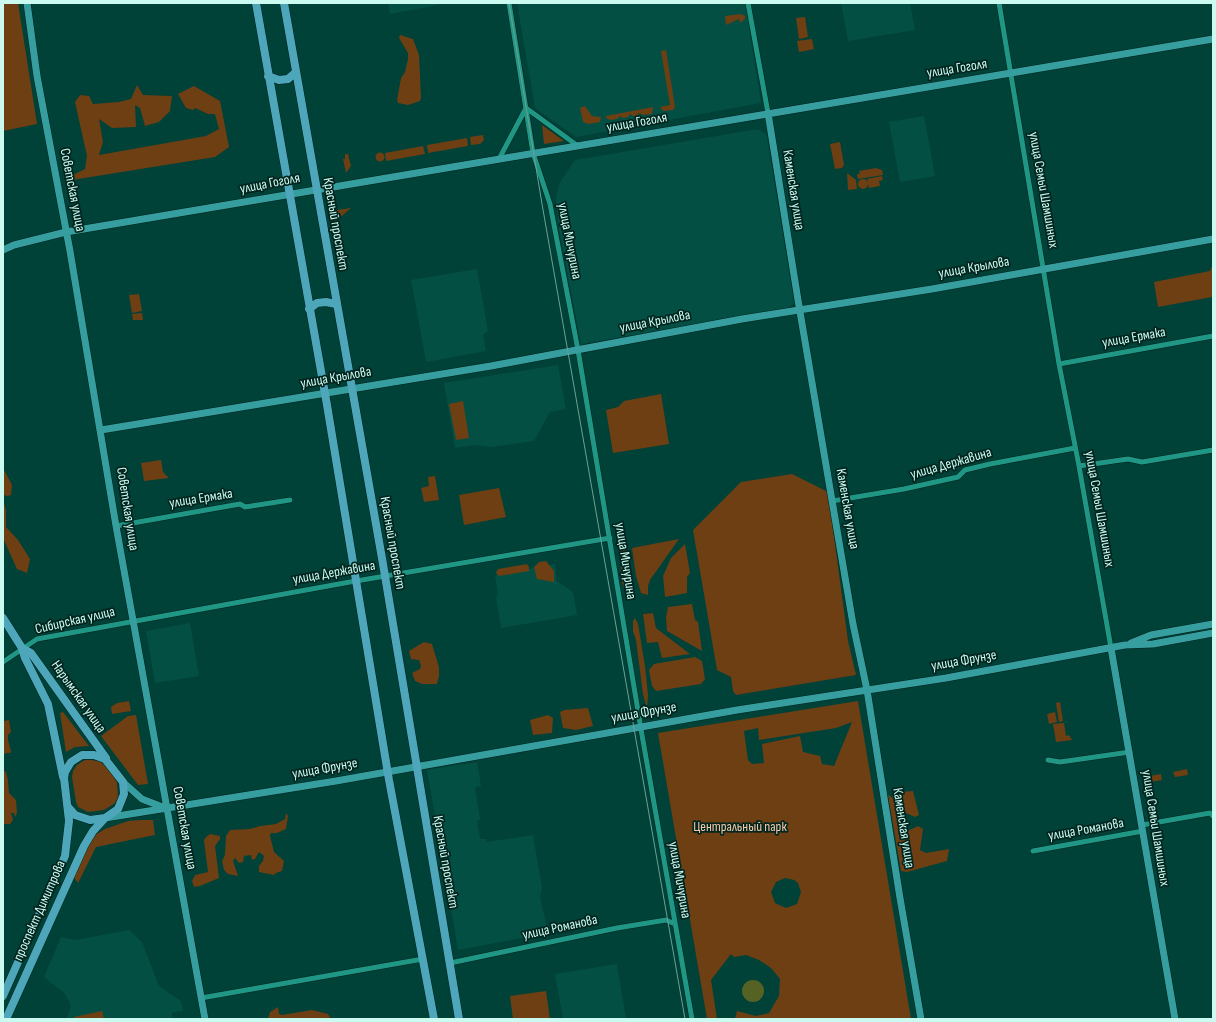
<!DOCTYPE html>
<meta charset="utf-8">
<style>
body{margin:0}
#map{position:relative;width:1216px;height:1022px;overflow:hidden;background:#004138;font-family:"Sofia Sans Condensed",sans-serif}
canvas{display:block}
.frame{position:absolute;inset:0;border:4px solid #cbfbf0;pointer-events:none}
</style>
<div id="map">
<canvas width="1216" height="1022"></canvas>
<div class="frame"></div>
</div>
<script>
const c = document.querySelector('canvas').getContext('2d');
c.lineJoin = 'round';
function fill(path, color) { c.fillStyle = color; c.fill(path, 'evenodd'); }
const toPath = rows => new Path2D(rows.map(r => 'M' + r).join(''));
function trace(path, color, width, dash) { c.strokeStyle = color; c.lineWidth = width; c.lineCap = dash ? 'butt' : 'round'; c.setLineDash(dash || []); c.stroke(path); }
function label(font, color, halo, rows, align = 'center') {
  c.font = font + ' "Sofia Sans Condensed",sans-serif'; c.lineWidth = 3.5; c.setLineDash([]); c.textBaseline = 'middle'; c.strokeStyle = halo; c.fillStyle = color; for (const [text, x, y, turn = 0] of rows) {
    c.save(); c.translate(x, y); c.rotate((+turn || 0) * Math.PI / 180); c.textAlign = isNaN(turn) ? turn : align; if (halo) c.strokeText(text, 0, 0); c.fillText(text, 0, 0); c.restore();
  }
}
const built = toPath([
 [388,3,448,3,390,14],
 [517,3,745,3,761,103,576,137,535,108],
 [841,3,910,3,915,30,848,41],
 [924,116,935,176,900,182,889,122],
 [758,129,766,134,767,138,794,303,788,308,581,344,559,229,556,200,559,184,575,160],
 [477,269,488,331,483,335,486,351,426,362,411,280],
 [558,365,566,409,550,412,534,441,492,447,475,445,455,448,444,383],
 [555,564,557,581,573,592,577,615,501,628,496,597,498,594,495,575],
 [190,623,199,676,155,683,146,631],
 [477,762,481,786,475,787,480,820,477,821,480,839,486,839,487,842,533,835,542,888,540,897,548,933,458,950,427,770],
 [129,930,142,942,159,986,181,1001,183,1011,172,1013,173,1019,66,1019,71,1006,65,994,44,977,61,937,76,940],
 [617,964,626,1019,563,1019,555,974]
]);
const green = toPath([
 [3,3,18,3,37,124,3,131],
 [741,14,745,16,745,19,740,23,739,19,726,25,725,16],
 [805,17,808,37,799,39,796,18],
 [400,35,413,39,419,55,421,98,420,101,408,105,398,103,397,100,401,78,405,72,408,59,408,53,399,38],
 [812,39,814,49,799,52,797,41],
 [666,50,675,107,673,110,663,111,660,107,670,105,661,51],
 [137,85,143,95,172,96,170,111,159,122,145,126,140,108,135,105,136,127,112,128,99,119,103,142,99,155,206,136,219,129,215,114,208,114,195,108,193,110,186,108,178,94,194,86,220,101,229,147,215,157,72,180,73,175,85,169,87,156,75,102,80,95,89,96,93,104,119,102,131,99],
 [585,106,592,116,601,117,600,122,589,124,583,122,580,108],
 [653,107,652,114,643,115,639,113,637,116,633,116,630,114,628,117,623,118,620,116,617,119,610,120,606,118,606,116],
 [542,125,564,141,544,144],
 [483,135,484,140,480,144,471,145,470,137],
 [467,138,468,146,428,153,427,145],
 [840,142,844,165,842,168,835,169,830,144],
 [423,146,425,154,386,161,385,153],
 '375.5 157a4.5 4.5 0 1 1 9 0a4.5 4.5 0 1 1-9 0Z',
 [345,154,348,154,351,166,346,173,343,159,345,159],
 [876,168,882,170,883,175,858,179,857,174,860,174,859,171],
 [847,173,856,180,857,189,848,190],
 [882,176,883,180,879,181,880,186,869,188,867,179],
 '858 184a5 5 0 1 1 10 0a5 5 0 1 1-10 0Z',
 [351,208,336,221,332,222,332,216,337,210],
 [1213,264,1212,297,1158,307,1154,282,1210,271],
 [139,294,142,311,132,313,129,295],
 [142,313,143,320,133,320,132,314],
 [661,394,669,444,613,453,606,410,618,407,624,401],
 [463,401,469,438,456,440,449,404],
 [161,460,163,472,169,478,144,481,141,463],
 [3,468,12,485,11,495,8,496,3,495],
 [792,474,828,492,848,641,856,675,736,695,733,691,731,677,717,670,693,530,741,482],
 [435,476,439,500,424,502,421,488,429,486,428,477],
 [499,488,506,517,464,525,459,495],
 [3,500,6,510,6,527,18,540,30,559,27,573,17,569,3,538],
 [679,539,650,580,648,586,648,595,641,593,636,576,632,548],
 [620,544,624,545,625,547,631,584,630,593,623,586,622,582],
 [685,544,690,573,687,577,687,593,665,597,663,576,671,558],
 [546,561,554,571,554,582,537,579,534,567,539,562],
 [527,564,529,567,529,571,499,576,496,573,498,569],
 [692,604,695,620,698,622,702,651,667,631,666,617,668,607],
 [653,613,656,628,690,654,662,658,658,642,647,643,643,614],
 [635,618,638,624,645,666,648,695,647,709,643,694,636,640,633,631,633,621],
 [424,642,432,644,439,667,439,676,437,684,422,684,415,681,412,673,420,669,421,666,419,660,411,659,409,651],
 [695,657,702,661,705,679,701,684,656,691,652,686,649,670,654,664],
 [129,701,131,711,112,714,111,707,117,703],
 [858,701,911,1019,735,1019,737,1011,756,1016,769,1013,779,996,780,979,771,968,759,960,746,955,734,957,731,954,711,980,717,1019,707,1019,658,733],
 [852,722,834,766,822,764,820,756,803,752,800,736,762,744,764,763,752,764,748,760,744,731,758,728,759,740,836,728],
 [785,878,794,880,798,883,801,892,797,904,786,908,775,903,771,892,776,882],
 [1060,702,1063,721,1059,722,1056,703],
 [588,708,593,726,576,730,563,728,560,712,564,710],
 [63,712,89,746,75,747,66,752,60,713],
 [1055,712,1057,722,1049,724,1047,714],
 [136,715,148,784,138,785,101,736,128,716],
 [548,715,553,718,552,733,533,735,530,720],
 [9,720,11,732,8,735,8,740,11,751,10,753,6,753,3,755,3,721],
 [1064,723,1066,736,1069,735,1072,740,1056,742,1053,724],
 [85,760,92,760,101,762,112,773,117,783,118,797,115,803,104,810,88,812,78,807,76,802,72,777,73,771,77,765],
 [1187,769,1188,775,1175,777,1173,772],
 [3,770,6,772,8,780,9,793,16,800,17,813,15,817,14,813,11,813,13,820,10,824,3,824],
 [1161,774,1162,780,1145,783,1144,777],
 [913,791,919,815,915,817,897,809,901,834,918,826,923,829,920,850,926,853,949,849,947,861,907,872,901,871,888,795,902,803,901,792],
 [286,813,288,816,286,829,277,833,271,833,270,836,274,852,284,861,282,871,276,873,274,875,259,872,259,866,263,861,264,856,259,852,255,859,252,860,251,855,244,856,243,862,239,863,235,858,233,861,238,876,228,874,224,870,222,861,225,855,226,836,230,830,250,829,260,826,276,824,285,819],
 [140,820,153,820,155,835,96,847,78,883,73,876,85,847,95,835,105,829,128,821],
 [210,834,220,836,220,839,215,846,219,878,200,886,194,887,192,881,195,875,208,872,204,841,205,838],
 [546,991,550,1019,513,1019,510,996],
 [278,1007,279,1014,282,1015,312,1010,328,1014,331,1019,268,1019,270,1012],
 [102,1011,104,1019,74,1019,74,1017]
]);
const water = toPath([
 '742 991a11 11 0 1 1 22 0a11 11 0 1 1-22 0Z'
]);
const street = toPath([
 [509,3,533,153,550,204,578,350,642,735,692,1019],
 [748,3,768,113],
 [999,3,1059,364,1079,466,1111,648],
 [499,159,526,108,578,146],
 [1059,364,1213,336],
 [1079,466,1128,459,1142,462,1213,450],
 [832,501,904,489,958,477,965,470,990,464,1075,448],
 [116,526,240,504,245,507,290,500],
 [3,662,37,639,350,582,610,538],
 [1048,760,1060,762,1130,752],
 [1142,825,1210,813,1213,816],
 [1033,851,1143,831],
 [450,963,617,928,666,920,675,924],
 [201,998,423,959]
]);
const secondary = toPath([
 [27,3,37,76,70,251,116,526,205,1019],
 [768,113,798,300,853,624,867,690,900,898,921,1019],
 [3,250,14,245,66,232,1213,39],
 [101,430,491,366,742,319,932,289,1213,239],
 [1131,643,1151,635,1213,624],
 [1111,648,1175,1019],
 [123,782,142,799,165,808],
 [105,818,336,781,737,710,946,678,1125,645,1153,644,1213,633]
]);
const primary = toPath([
 [256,3,327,405,389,780,434,1019],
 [284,3,383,564,459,1019],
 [268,76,279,80,288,79,296,72],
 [309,309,317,303,326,302,336,304],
 [3,618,22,648,25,658,48,704,63,777],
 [22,648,31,653,106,758],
 [3,996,65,856,69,821,64,778,65,772,71,762,82,755,94,755,105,759,123,782,124,794,118,809,105,818,90,820,75,815,68,807],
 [6,1019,84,846,93,831,105,818]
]);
const tram = toPath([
 [509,3,542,204,685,1019]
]);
const streetNames = [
 ["улица Гоголя",957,69,-9],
 ["улица Гоголя",637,123,-10],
 ["улица Гоголя",270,184,-11],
 ["Советская улица",72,190,79],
 ["Каменская улица",793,190,81],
 ["улица Семьи Шамшиных",1043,190,80],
 ["Красный проспект",335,224,80],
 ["улица Мичурина",569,241,79],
 ["улица Крылова",974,268,-10],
 ["улица Крылова",655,322,-11],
 ["улица Ермака",1134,338,-10],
 ["улица Крылова",336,378,-10],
 ["улица Державина",951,464,-16],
 ["улица Ермака",201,499,-9],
 ["Советская улица",127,509,81],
 ["Каменская улица",847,509,80],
 ["улица Семьи Шамшиных",1099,509,80],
 ["Красный проспект",392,543,80],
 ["улица Мичурина",625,561,81],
 ["улица Державина",334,573,-10],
 ["Сибирская улица",75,621,-13],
 ["улица Фрунзе",964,661,-10],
 ["Нарымская улица",78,697,55],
 ["улица Фрунзе",644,713,-10],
 ["улица Фрунзе",325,769,-10],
 ["Советская улица",184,828,80],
 ["Каменская улица",903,828,81],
 ["улица Семьи Шамшиных",1155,828,81],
 ["улица Романова",1086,830,-10],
 ["Красный проспект",445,862,80],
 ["улица Мичурина",679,880,80],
 ["проспект Димитрова",40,911,-66],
 ["улица Романова",560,928,-12]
];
const parkNames = [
 ["Центральный парк",740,827]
];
fill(built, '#044f44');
fill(green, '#6e3f13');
fill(water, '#556223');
trace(street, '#02251f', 6);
trace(secondary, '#02251f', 8);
trace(primary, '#02251f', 9);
trace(street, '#209684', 5);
trace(secondary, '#379ea0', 7);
trace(primary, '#4ea6bb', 8);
trace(tram, '#6aa298', 1);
label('14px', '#cbfbf0', '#02251f', streetNames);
label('14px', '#f9cba8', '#02251f', parkNames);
</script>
